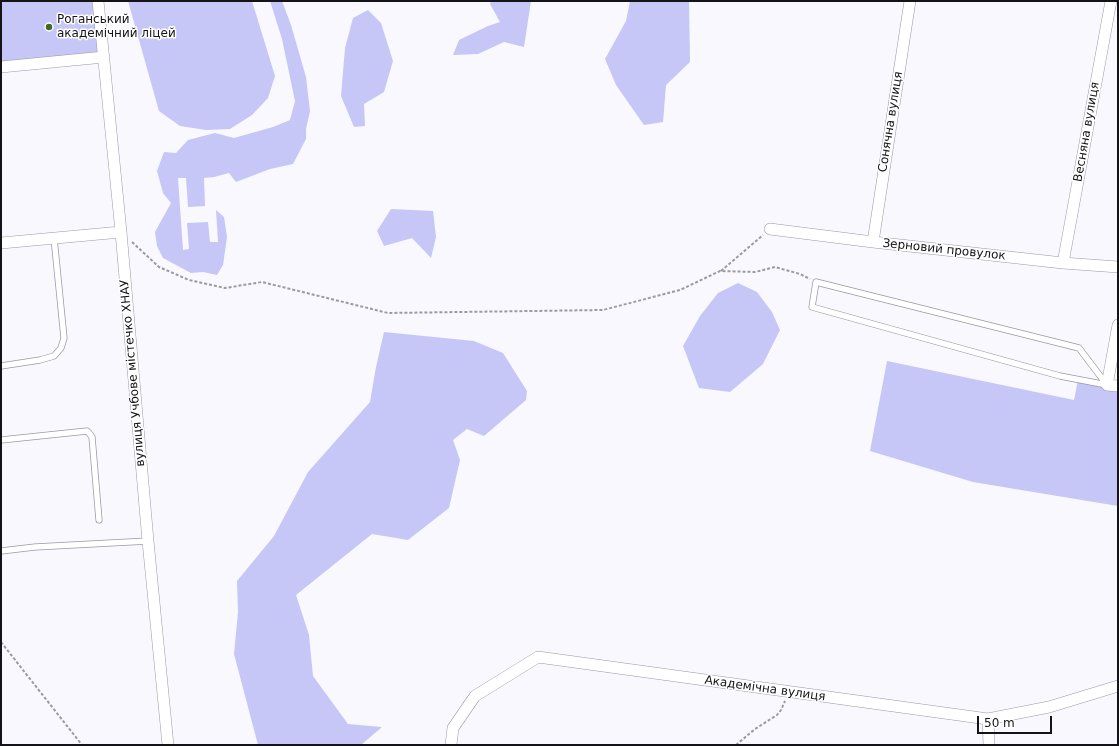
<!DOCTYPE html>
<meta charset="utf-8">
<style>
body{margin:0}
#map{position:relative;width:1119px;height:746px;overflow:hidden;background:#f8f8fe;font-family:"DejaVu Sans",sans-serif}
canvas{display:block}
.frame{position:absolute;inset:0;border:2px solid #131318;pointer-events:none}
.scale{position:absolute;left:977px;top:716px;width:75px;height:18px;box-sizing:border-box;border:2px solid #131318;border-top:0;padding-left:5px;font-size:12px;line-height:14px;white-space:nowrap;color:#131318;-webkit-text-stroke:3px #fff;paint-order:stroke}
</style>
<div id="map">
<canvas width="1119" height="746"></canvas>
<div class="frame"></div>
<div class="scale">50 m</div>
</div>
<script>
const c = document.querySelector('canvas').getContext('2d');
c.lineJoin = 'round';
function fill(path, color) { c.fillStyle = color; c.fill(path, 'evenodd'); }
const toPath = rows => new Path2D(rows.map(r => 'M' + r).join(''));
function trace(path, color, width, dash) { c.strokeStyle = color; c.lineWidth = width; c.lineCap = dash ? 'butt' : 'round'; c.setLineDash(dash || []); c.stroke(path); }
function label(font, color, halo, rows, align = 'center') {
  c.font = font + ' "DejaVu Sans",sans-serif'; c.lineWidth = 3; c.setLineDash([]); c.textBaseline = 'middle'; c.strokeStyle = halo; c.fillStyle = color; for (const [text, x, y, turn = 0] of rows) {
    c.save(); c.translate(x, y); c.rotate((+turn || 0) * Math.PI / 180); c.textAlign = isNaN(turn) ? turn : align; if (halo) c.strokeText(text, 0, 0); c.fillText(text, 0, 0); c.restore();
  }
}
const green = toPath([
 [1,1,93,1,99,53,1,63],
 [128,1,252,1,275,76,268,98,252,115,230,129,206,130,180,126,159,111],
 [270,1,282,1,291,25,306,77,310,111,306,129,306,139,293,164,270,169,236,182,229,173,214,177,204,178,205,206,188,207,186,178,178,178,183,250,189,249,187,223,208,222,210,242,218,242,216,210,224,217,227,237,223,265,217,275,203,272,191,273,163,258,157,246,155,232,171,203,163,193,157,171,164,152,176,153,188,140,215,133,234,138,273,127,290,120,295,101,282,39],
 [491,1,531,1,524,47,504,42,478,54,453,55,459,40,488,26,500,22,490,4],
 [630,1,689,1,690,62,666,85,663,122,644,125,616,85,605,59,626,21],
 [368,10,381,23,393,61,384,92,364,104,365,126,354,127,341,96,345,48,353,18],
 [391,209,433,211,436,237,431,258,412,238,384,246,377,231],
 [738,283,757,292,772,312,780,330,763,364,730,392,699,388,683,346,700,316,718,293],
 [384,332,474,341,503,353,527,391,526,400,484,436,467,429,453,440,460,460,449,508,408,540,372,534,296,595,309,635,313,676,348,724,382,727,361,745,258,745,234,654,238,612,237,581,274,536,308,472,370,402,376,367],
 [887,361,1074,400,1078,380,1118,386,1118,506,973,482,870,451]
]);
const path = toPath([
 [132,242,159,267,189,280,225,288,262,282,388,313,603,310,680,290,720,271,755,272,775,267,800,274,810,279],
 [721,271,763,235],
 [1,642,82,745],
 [736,745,755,729,777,715,781,710,785,701]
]);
const service = toPath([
 [816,282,1079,348,1107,385,1060,376,812,307,816,282],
 [1,366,40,360,54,356,61,348,64,338,54,238],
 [1,440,87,431,89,433,92,437,99,520],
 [1,551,35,547,148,541]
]);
const minor = toPath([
 [98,1,121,232,148,541,168,745],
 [1,67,104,57],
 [770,229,873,242,1063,263,1118,267],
 [873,242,910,1],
 [1,243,121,232],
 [1063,263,1111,1],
 [1118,325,1107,385,1118,386],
 [988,719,989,745],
 [451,745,453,728,475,696,538,657,988,719,1049,707,1118,686]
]);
const markers = [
 [49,27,4,"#416924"]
];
const poiNames = [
 ["Роганський",57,20],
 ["академічний ліцей",57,34]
];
const streetNames = [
 ["Сонячна вулиця",891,122,-81],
 ["Весняна вулиця",1087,132,-80],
 ["Зерновий провулок",944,250,6],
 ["вулиця Учбове містечко ХНАУ",133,373,-95],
 ["Академічна вулиця",765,689,8]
];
fill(green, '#c6c6f7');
trace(service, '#9999a7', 7);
trace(minor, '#9999a7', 12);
trace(path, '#9a9a9f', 2, [3, 2]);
trace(service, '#fff', 5.5);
trace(minor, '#fff', 11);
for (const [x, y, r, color] of markers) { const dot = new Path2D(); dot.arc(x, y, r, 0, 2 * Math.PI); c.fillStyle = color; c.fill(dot); trace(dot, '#fff', 1.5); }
label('12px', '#131318', '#fff', poiNames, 'left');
label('12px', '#131318', '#fff', streetNames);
</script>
